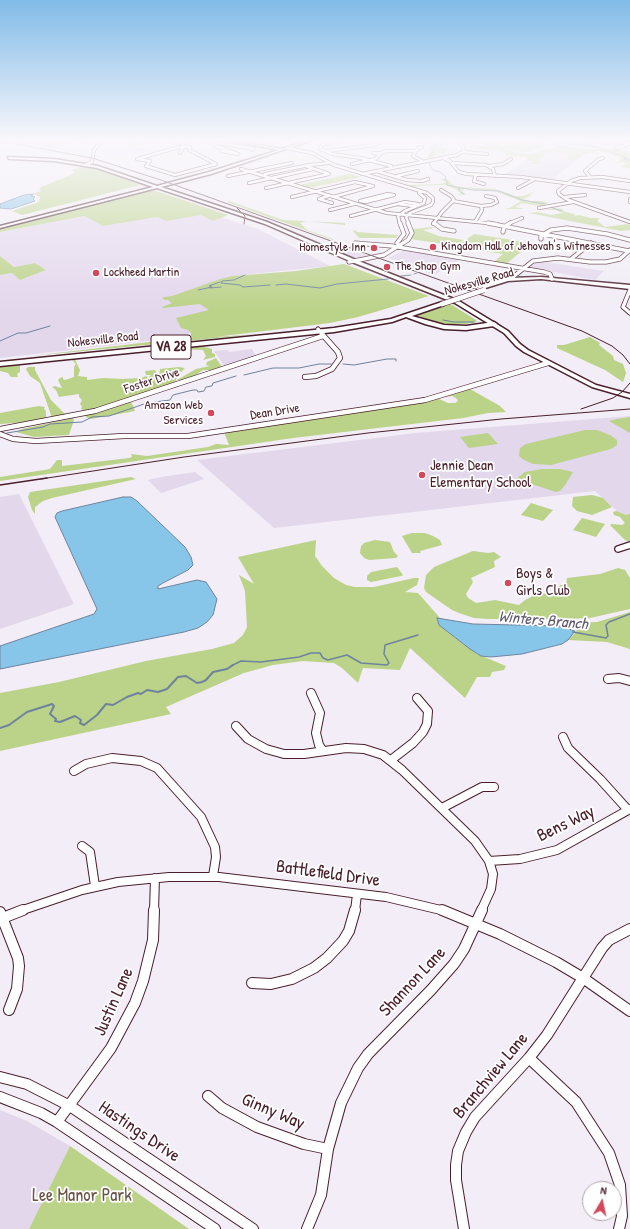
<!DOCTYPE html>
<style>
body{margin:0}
#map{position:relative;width:630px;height:1229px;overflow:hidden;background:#f2edf6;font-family:"Patrick Hand",sans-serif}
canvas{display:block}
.north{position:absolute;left:582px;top:1181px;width:40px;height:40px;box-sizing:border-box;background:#fff;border:1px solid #b7a5aa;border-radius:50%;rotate:9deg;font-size:11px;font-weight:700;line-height:16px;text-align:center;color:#4a1f2b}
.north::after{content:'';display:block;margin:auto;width:14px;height:18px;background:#d1495b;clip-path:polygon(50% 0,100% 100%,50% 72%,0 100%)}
</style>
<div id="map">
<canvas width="630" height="1229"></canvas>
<div class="north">N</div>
</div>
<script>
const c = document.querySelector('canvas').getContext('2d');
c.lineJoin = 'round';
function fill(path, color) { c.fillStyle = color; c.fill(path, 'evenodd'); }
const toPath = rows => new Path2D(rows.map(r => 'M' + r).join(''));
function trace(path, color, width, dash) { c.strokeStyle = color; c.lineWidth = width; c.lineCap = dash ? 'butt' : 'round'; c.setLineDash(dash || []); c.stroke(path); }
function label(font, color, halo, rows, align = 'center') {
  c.font = font + ' "Patrick Hand",sans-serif'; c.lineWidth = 3.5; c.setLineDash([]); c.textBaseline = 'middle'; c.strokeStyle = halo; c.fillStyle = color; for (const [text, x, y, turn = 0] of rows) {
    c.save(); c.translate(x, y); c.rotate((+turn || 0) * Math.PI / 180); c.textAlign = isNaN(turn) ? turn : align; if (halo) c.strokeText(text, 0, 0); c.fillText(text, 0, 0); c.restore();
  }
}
const built = toPath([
 [1,139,89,139,49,148],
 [575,139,630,139,630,144,610,147],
 [552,151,583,156,551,180,507,175,507,173,532,157],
 [205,212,258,229,330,266,232,276,174,298,202,300,215,309,180,319,191,333,182,337,0,358,0,275,12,273,20,280,46,270,35,263,14,267,0,256,0,232,85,216],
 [338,244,348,248,369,256,351,258,325,247],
 [405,250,461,259,434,275,388,258],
 [539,261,604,271,595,280,529,267],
 [252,349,256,356,225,367,214,351,228,350,229,352],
 [630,416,630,523,595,491,274,528,197,460,416,433],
 [195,472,204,479,161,493,148,480,161,477],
 [19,494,74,604,0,629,0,497],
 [0,1110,27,1121,70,1146,29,1229,0,1229]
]);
const green = toPath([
 [18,139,55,139,70,141,64,141,60,144,47,145],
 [133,139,159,139,156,141,127,148],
 [438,139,448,139,446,139,448,142,441,146,448,149,447,152,433,156,435,158,429,159,427,156,431,152,431,149,428,148,434,144,418,143,435,142,434,142],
 [476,139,504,139,521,142,539,141,535,143,547,146,528,152,524,152,484,146],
 [553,144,594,149,617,149,630,152,630,168,620,167,626,164,622,162,614,163,619,161,620,157,600,151,583,155,572,161,567,159,570,154,553,151,543,155,544,157,536,161,541,163,533,164,530,163,535,161,528,161,526,157,505,156,506,155,503,152,493,150,478,150,478,148,470,147,469,145,491,147,529,154,554,147],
 [83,167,90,167,140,185,22,215,12,211,39,202,40,197,36,195,35,193,41,191,39,188,73,174,74,171,71,170],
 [349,174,361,177,310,188,299,185],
 [444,179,450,181,451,184,459,187,495,189,516,196,523,196,534,192,530,195,532,195,523,199,530,201,543,201,549,203,539,206,522,203,515,207,525,209,509,209,505,208,510,208,521,201,494,191,464,189,462,191,466,194,461,195,458,195,462,192,445,185,418,186,413,188,406,185,440,184,446,182,440,180],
 [151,191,156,191,228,215,213,221,201,215,166,221,157,217,103,226,85,216,0,232,0,228],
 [229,201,283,220,345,223,345,225,306,221,300,223,307,230,333,239,333,240,227,202],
 [553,208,563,209,563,211,574,214,575,216,579,215,591,218,600,218,597,221,605,227,628,224,630,225,630,230,621,231,529,213,538,212,550,215,563,213,556,210,546,210],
 [432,227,434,228,423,230,439,236,464,240,455,246,411,239,414,234,413,229],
 [355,230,357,232,398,235,396,238,359,238,353,231],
 [474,234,532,243,506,264,494,262,503,254,456,247],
 [0,256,14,267,35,263,46,270,20,280,12,273,0,275],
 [344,264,429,296,358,317,330,323,215,337,259,334,32,356,191,337,191,333,188,330,181,328,176,318,209,310,200,304,163,308,162,307,172,303,168,300,165,300,162,298,164,297,172,296,220,279,232,276,296,271],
 [449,303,476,320,477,322,465,324,447,324,429,321,417,315],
 [590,337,600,343,599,345,613,356,614,360,623,364,626,373,623,382,605,370,557,348,557,345,564,345],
 [201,346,212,349,212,353,215,354,215,357,203,360,206,356,203,350,176,349],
 [216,358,222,367,212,370,203,370,193,377,182,381,177,380,196,369,210,366,206,365,207,362],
 [71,359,75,359,78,366,80,370,78,376,87,377,87,380,103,378,123,379,139,378,139,379,146,376,148,378,151,375,146,375,145,371,155,370,157,374,159,374,160,369,179,367,185,368,177,376,175,383,97,408,83,410,81,409,82,407,80,404,82,400,79,397,79,394,59,397,56,390,52,387,56,386,57,387,62,388,58,380,60,378,63,377,63,379,65,380,74,377,74,367,76,364],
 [20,365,20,372,17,374,18,377,11,377,8,373,0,371,0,367],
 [28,367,35,367,35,370,51,400,66,415,52,418,40,383,30,376,26,369],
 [470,389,500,406,506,412,488,413,463,418,293,438,0,481,0,477,50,469,57,460,62,460,62,466,129,458,132,457,131,454,147,456,208,447,216,444,229,445,224,432,439,399,448,403,455,403,458,401,456,398,452,396,445,397],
 [131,401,135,411,91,419,86,417,86,415],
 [39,406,45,407,44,409,46,411,46,418,42,421,0,424,0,413],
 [630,417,630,433,609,421,617,419],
 [73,418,74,420,69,435,34,437,16,432,22,429],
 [585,430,597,430,610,435,617,440,617,445,611,449,551,465,533,464,524,460,519,456,520,448,526,444],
 [488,433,498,444,469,448,460,437],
 [542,469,560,469,573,472,565,485,560,491,556,492,516,479,525,472],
 [131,477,136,479,52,498,43,501,35,507,35,514,32,510,28,497,30,492],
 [592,495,603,498,612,507,592,515,577,511,572,506,573,497],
 [531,503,553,510,543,521,521,515],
 [613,512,616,511,626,515,630,514,630,542,625,540,610,525,612,524,622,525,625,523,620,517,614,515],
 [582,518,605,524,596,537,573,530],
 [412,533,425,533,433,536,440,540,442,545,420,551,421,553,412,553,402,536],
 [316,540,315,556,322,566,334,578,346,585,355,587,374,587,414,578,419,578,417,585,405,592,418,593,440,618,437,618,439,625,458,640,477,654,506,666,504,670,492,672,490,677,477,677,465,698,410,648,400,670,363,668,358,683,342,668,334,663,303,661,273,665,244,673,166,707,171,714,0,751,0,693,59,682,146,661,212,649,234,643,243,635,247,627,245,591,239,575,254,584,238,557],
 [375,540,390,542,394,552,398,556,396,558,369,560,364,558,360,553,361,546,364,543],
 [473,551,488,553,494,552,501,557,494,561,495,567,471,578,473,582,466,594,468,598,476,603,495,600,519,605,525,600,537,594,554,593,560,585,566,585,567,578,600,574,618,568,625,570,630,578,630,609,590,618,566,619,488,619,474,618,459,613,452,610,426,592,424,588,426,575,434,567],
 [397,567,403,575,401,576,371,582,367,580,367,576,371,572],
 [630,612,630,649,607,642,568,640,577,631,572,625,574,623,597,622],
 [70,1146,189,1229,29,1229]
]);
const water = toPath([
 [546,139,566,139,586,144,582,145,589,144,601,148,558,143,549,141,546,139],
 [34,194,31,196,35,197,33,199,35,201,11,209,0,208,0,204,24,195,34,194],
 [123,497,131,497,137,501,185,547,191,557,193,565,188,570,163,583,158,586,158,589,197,580,206,582,217,599,213,615,207,622,198,628,184,632,0,669,0,646,94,614,97,609,55,517,57,513,62,511,123,497],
 [437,618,473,624,560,626,575,631,568,640,562,644,522,654,491,657,481,656,470,649,439,625,437,618]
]);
const streamFar2 = toPath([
 [600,148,627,158,624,159,630,160],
 [432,158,430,156,434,150,434,146,443,139],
 [431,161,429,164,433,170,440,172,446,177,444,179,447,180,447,185,472,190,499,191,522,200,545,204],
 [459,188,459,191,464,194],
 [553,208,561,211],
 [414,274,417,273],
 [245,275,234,280,222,281,221,283,240,285,243,287,270,285],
 [401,276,411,275],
 [276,285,286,284,320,288,337,284,388,279],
 [210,288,221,287],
 [198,290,212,287,209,286,220,282],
 [443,320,454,322,474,322],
 [0,341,18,333,26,333,50,326],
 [343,364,354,365,387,359,396,359,396,361],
 [244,375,273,368,299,368,319,364,331,364],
 [7,433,43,427,50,424,82,422,92,417,109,416,147,403,170,400,173,395,193,390,197,390,198,392,204,391,206,387,212,386,213,383,236,376]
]);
const streamFar1 = toPath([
 [573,632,606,638,608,636,606,625,609,622,630,614],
 [231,666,241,661,261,662,299,657,311,653,320,653,323,658,328,660,347,655,361,663,387,665,389,663,384,654,385,645,418,635]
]);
const stream = toPath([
 [0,728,9,725,27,712,52,704,54,706,50,714,56,719,55,721,60,722,75,716,81,720,80,723,84,725,97,715,106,704,113,705,127,697,138,693,141,694,147,690,158,692,167,689,178,677,186,676,197,683,202,682,206,680,213,672,227,669,233,665]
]);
const minorFar5 = toPath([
 [173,139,184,145,180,153],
 [205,139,213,145,238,154,222,151,226,150],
 [341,139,322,145,320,149,332,154,361,158,391,166],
 [367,139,397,142],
 [603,139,630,144],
 [250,141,256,139],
 [212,142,254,149,252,150],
 [268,144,283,139],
 [179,147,190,147,189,150,216,164,175,175,146,166,150,161,137,159,179,147],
 [422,147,418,148,413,156,422,161],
 [287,148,312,153,334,165,427,193,433,198,433,202,431,205,410,213,406,217,409,224],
 [616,148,627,145],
 [326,151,375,145,383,141],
 [463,152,487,154],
 [380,154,373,153,382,153],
 [443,158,450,161,459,172,467,174,521,177,630,192],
 [452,163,486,165,493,169,495,176],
 [352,164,375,159,381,153,386,151,416,151],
 [85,165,92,162,94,150,103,139],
 [490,166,503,164,511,159],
 [241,169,387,213,497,224],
 [376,171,407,180,422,181,428,179],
 [265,174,309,165,328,163],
 [362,174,457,155,464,151,461,142,468,139],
 [476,175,474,181,484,184],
 [228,176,292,163,257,170],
 [397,176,418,171],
 [590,177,585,171,599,159,603,158],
 [630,181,602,177,580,178,571,181,558,191,559,194,566,199,630,222],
 [249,183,313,169],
 [266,188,329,174,306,166],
 [518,188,535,179],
 [388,194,394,195,366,202,360,201,388,194],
 [328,196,319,199,332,203],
 [292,197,355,182,373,186,333,197],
 [565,197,585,195],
 [630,199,630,202],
 [453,201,481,206,482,210,475,222],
 [481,206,491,205,497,202,495,198,486,196],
 [539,208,573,202],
 [330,210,354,204],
 [351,216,405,202,418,204,413,206,398,204],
 [400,224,398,216,405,211,424,203,425,198,419,193],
 [433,224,442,212,454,200,451,196,441,190],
 [508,224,522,218]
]);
const minorFar4 = toPath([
 [434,223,442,229,454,231],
 [488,223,629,251],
 [503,232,504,227,510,223],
 [541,239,541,236,551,230,567,228,607,234,630,240],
 [355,243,392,246,544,272,550,274,552,279],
 [397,243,404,234,400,223],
 [571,259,591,243],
 [349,262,384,255,408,240,412,233,408,223],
 [470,287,513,277,533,261,558,258,590,262,606,262,620,259,630,250],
 [630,290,623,307,630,313],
 [318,329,323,335]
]);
const minorFar3 = toPath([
 [305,377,316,376,332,369,340,358,338,352,322,334],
 [0,429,95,411,323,336],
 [0,434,13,439,36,441,124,436,188,436,425,400,548,363]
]);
const minorFar2 = toPath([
 [618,549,630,545]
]);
const minorFar1 = toPath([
 [608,679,619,678,630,681],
 [311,693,320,713,316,733,319,745,323,751],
 [236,726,248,739,266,749,284,754,304,754,346,748,364,749,383,755,402,770,475,841,489,861,493,874,491,889,481,911],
 [563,737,568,748,600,779,628,810],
 [391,760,413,743,423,732,427,724,428,711,417,698],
 [74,771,86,764,112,758,141,761,157,768,201,817,215,847,216,857,213,876],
 [442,808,482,787,494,787],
 [82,846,90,852,95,886],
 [489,861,520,859,557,850,630,809],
 [20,911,82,890,118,882,169,877,219,877,386,897,445,911],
 [154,911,155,878],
 [355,911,357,894]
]);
const minor = toPath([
 [442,910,500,934,556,962,583,978,630,1011],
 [0,912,18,958,19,966,17,989,9,1010],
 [0,919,23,910],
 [252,983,271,984,292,979,314,968,327,958,343,941,349,931,355,910],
 [529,1058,576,1102,609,1153,620,1185,622,1216,619,1229],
 [0,1077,27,1084,70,1106,253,1229],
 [208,1096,222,1108,257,1127,304,1144,328,1149],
 [0,1097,41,1113,57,1122,215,1229],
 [57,1122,111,1048,135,1003,143,981,153,940,154,910],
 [307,1229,321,1195,328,1149,341,1103,358,1068,368,1054,431,990,454,964,464,949,482,910],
 [464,1229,456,1180,456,1165,458,1151,466,1132,475,1117,529,1058,547,1035,602,948,609,940,630,929]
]);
const major = toPath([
 [222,139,282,149,312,139,316,139,211,174,161,187,267,222,356,260,459,301,508,331,520,344,528,350,596,385,630,394,630,398,592,387,524,352,516,346,504,333,455,303,352,262,265,224,157,188,0,228,0,226,153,187,97,168,54,161,9,159,8,157,54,159,98,166,157,186,209,172,279,150,222,139]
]);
const highway = toPath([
 [541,277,630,285,630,289,541,279,508,281,479,290,476,288,508,278,541,277],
 [442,302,445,304,444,305,412,316,444,325,466,326,494,322,497,324,494,326,466,330,444,329,425,324,406,317,392,322,334,332,0,366,0,362,334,328,391,319,442,302]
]);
const railFar1 = toPath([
 [0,141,92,158,161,180,582,331,612,346,623,355,630,364],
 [237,208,245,216,244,224],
 [581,409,613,398,622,392,630,383],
 [41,479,184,457,368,433,501,419,630,409]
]);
const rail = toPath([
 [0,485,47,478]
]);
const highwayBridge = toPath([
 [442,304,484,290]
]);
const markers = [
 [433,247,4,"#d1495b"],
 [374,248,4,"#d1495b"],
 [387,267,4,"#d1495b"],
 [96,273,4,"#d1495b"],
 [211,413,4,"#d1495b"],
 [422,475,4,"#d1495b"],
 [508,583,4,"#d1495b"]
];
const farPoinames = [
 ["Kingdom Hall of Jehovah's Witnesses",441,247],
 ["Homestyle Inn",366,248,"right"],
 ["The Shop Gym",395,267],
 ["Lockheed Martin",104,273],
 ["Amazon Web",203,406,"right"],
 ["Services",203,421,"right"]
];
const farStreetnames = [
 ["Nokesville Road",479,282,-16],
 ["Nokesville Road",103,340,-6],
 ["Foster Drive",152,381,-18],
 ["Dean Drive",275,412,-9]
];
const shields = [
 [171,347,40]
];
const shieldNames = [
 ["VA 28",171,347]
];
const poiNames = [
 ["Jennie Dean",430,466],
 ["Elementary School",430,483],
 ["Boys &",516,574],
 ["Girls Club",516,591]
];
const waterNames = [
 ["Winters Branch",543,621,5]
];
const nearStreetnames = [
 ["Bens Way",566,824,-26],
 ["Battlefield Drive",328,874,8],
 ["Shannon Lane",413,982,-47],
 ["Justin Lane",114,1002,-66],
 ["Branchview Lane",491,1076,-50],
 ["Ginny Way",273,1112,23],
 ["Hastings Drive",139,1132,34]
];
const nearParknames = [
 ["Lee Manor Park",82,1196]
];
fill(built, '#e3d7ec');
fill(green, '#bbd289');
fill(water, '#88c6e9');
trace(water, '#6f839d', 1);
trace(streamFar2, '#6f839d', 1);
trace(streamFar1, '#6f839d', 1.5);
trace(stream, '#6f839d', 2);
trace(minorFar5, '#4a1f2b', 4);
trace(minorFar4, '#4a1f2b', 5);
trace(minorFar3, '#4a1f2b', 6);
trace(minorFar2, '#4a1f2b', 8);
trace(minorFar1, '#4a1f2b', 10);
trace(minor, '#4a1f2b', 12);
trace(major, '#4a1f2b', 3);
trace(highway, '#4a1f2b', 3);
trace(minorFar5, '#fff', 2.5);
trace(minorFar4, '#fff', 3.5);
trace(minorFar3, '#fff', 4.5);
trace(minorFar2, '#fff', 5.5);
trace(minorFar1, '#fff', 8);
trace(minor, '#fff', 10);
fill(major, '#fff');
fill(highway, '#fff');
trace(railFar1, '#4a1f2b', 1);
trace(rail, '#4a1f2b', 1.5);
trace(highwayBridge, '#4a1f2b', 6, []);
trace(highwayBridge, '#fff', 5);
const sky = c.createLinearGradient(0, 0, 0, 311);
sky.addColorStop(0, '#81bbe8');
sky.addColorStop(0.45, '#f9f7fb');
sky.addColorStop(1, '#f9f7fb00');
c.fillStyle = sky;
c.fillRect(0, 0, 630, 311);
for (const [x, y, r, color] of markers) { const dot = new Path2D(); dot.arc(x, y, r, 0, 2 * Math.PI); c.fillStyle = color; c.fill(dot); trace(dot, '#fff', 1.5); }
label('13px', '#4a1f2b', '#fff', farPoinames, 'left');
label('13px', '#4a1f2b', '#fff', farStreetnames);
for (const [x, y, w] of shields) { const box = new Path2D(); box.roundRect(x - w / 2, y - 12, w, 24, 3); c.fillStyle = '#fff'; c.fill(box); trace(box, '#4a1f2b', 1); }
label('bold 14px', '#4a1f2b', null, shieldNames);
label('15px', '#4a1f2b', '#fff', poiNames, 'left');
label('italic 16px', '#60596e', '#fff', waterNames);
label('18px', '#4a1f2b', '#fff', nearStreetnames);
label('18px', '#6c5547', '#fff', nearParknames);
</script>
